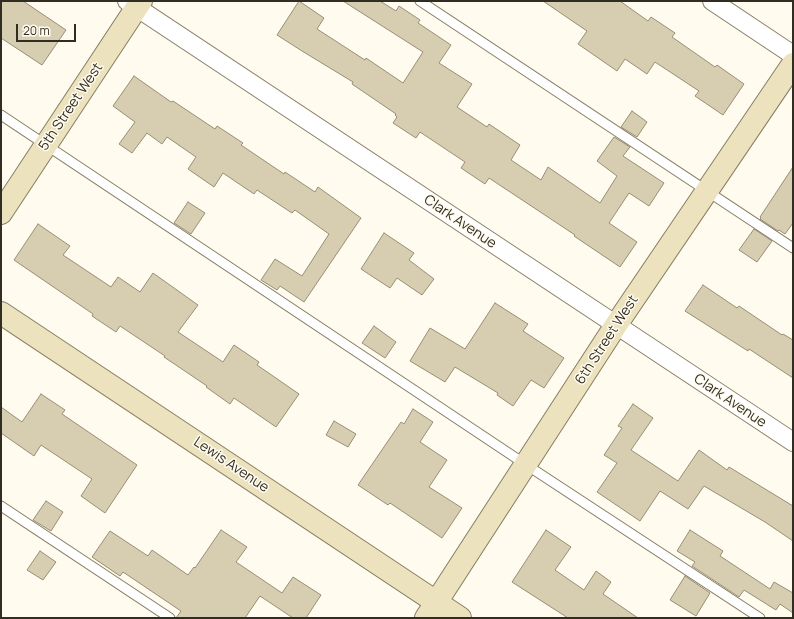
<!DOCTYPE html>
<style>
body{margin:0}
#map{position:relative;width:794px;height:619px;overflow:hidden;background:#fffbef;font-family:Manrope,sans-serif}
canvas{display:block}
.frame{position:absolute;inset:0;border:2px solid #312d22;pointer-events:none}
.scale{position:absolute;left:16px;top:24px;width:60px;height:18px;box-sizing:border-box;border:2px solid #312d22;border-top:0;padding-left:5px;font-size:12px;line-height:14px;white-space:nowrap;color:#312d22;-webkit-text-stroke:3px #fffbef;paint-order:stroke}
</style>
<div id="map">
<canvas width="794" height="619"></canvas>
<div class="frame"></div>
<div class="scale">20 m</div>
</div>
<script>
const c = document.querySelector('canvas').getContext('2d');
c.lineJoin = 'round';
function fill(path, color) { c.fillStyle = color; c.fill(path, 'evenodd'); }
const toPath = rows => new Path2D(rows.map(r => 'M' + r).join(''));
function trace(path, color, width, dash) { c.strokeStyle = color; c.lineWidth = width; c.lineCap = dash ? 'butt' : 'round'; c.setLineDash(dash || []); c.stroke(path); }
function label(font, color, halo, rows, align = 'center') {
  c.font = font + ' Manrope,sans-serif'; c.lineWidth = 3; c.setLineDash([]); c.textBaseline = 'middle'; c.strokeStyle = halo; c.fillStyle = color; for (const [text, x, y, turn = 0] of rows) {
    c.save(); c.translate(x, y); c.rotate((+turn || 0) * Math.PI / 180); c.textAlign = isNaN(turn) ? turn : align; if (halo) c.strokeText(text, 0, 0); c.fillText(text, 0, 0); c.restore();
  }
}
const building = toPath([
 [1,1,23,1,66,30,42,65,1,38,1,1],
 [299,1,324,18,317,29,365,60,366,58,403,83,423,52,343,1,380,1,396,11,399,6,420,20,418,23,451,45,439,63,472,84,457,107,487,127,489,124,520,145,511,160,541,180,548,167,600,203,617,176,597,161,614,137,630,147,623,156,664,183,649,206,629,193,609,223,637,242,620,267,574,236,575,235,489,178,485,184,461,168,465,162,420,132,416,138,393,123,397,117,395,115,396,114,352,84,353,82,302,51,277,35,299,1],
 [543,1,620,1,648,21,651,17,675,33,672,37,715,67,717,65,744,84,723,115,695,96,699,91,655,62,647,74,625,59,617,71,578,44,587,31,543,1],
 [134,76,171,102,173,101,215,129,217,126,243,143,241,145,284,174,285,172,315,192,318,187,361,218,304,302,280,286,277,290,261,280,275,259,302,276,329,234,295,210,292,213,257,190,254,194,223,173,214,187,188,169,196,157,167,137,162,144,147,133,132,153,119,144,135,122,113,106,134,76],
 [632,111,647,122,637,137,621,127,632,111],
 [793,167,793,223,785,234,779,230,778,231,760,219,761,218,760,217,793,167],
 [188,202,205,213,191,234,174,223,188,202],
 [38,224,70,246,63,255,111,287,118,277,140,292,153,273,198,305,178,332,223,362,234,345,259,362,257,365,299,394,276,427,234,398,230,404,206,387,207,386,164,357,165,356,120,326,116,332,92,316,93,314,14,260,38,224],
 [754,229,772,241,757,262,739,250,754,229],
 [384,233,414,253,409,260,434,279,422,295,397,278,390,288,361,269,384,233],
 [703,285,737,308,739,306,782,335,783,334,793,340,793,378,749,349,748,351,685,311,703,285],
 [495,303,528,324,523,331,564,358,544,388,531,380,513,406,497,395,498,393,455,367,445,382,410,361,430,328,465,349,495,303],
 [374,326,396,342,385,358,362,343,374,326],
 [41,394,65,410,62,414,137,465,105,513,81,496,92,479,41,445,34,456,1,433,1,407,22,422,41,394],
 [633,404,653,418,631,450,678,481,699,450,727,470,729,467,793,506,793,541,765,522,704,486,688,509,660,491,640,521,597,492,617,463,604,455,622,428,618,426,633,404],
 [413,409,433,422,420,442,447,460,429,487,462,508,442,538,390,503,388,505,358,485,401,422,404,424,413,409],
 [334,421,356,434,348,447,326,435,334,421],
 [46,501,63,512,51,531,33,520,46,501],
 [221,530,247,547,236,562,282,593,293,577,321,595,306,618,293,618,260,596,245,618,176,618,181,611,123,572,120,576,92,557,110,531,148,556,152,550,188,575,194,567,195,568,221,530],
 [546,530,571,547,555,570,584,590,596,571,611,582,603,594,638,618,568,618,512,582,546,530],
 [690,530,723,551,720,556,770,589,774,582,793,593,793,613,780,604,776,610,744,590,739,597,692,566,695,562,677,551,690,530],
 [40,551,56,562,43,580,27,570,40,551],
 [685,576,710,593,696,616,670,600,685,576]
]);
const lane = toPath([
 [420,1,793,248],
 [1,115,525,464,760,618],
 [1,506,170,618]
]);
const street = toPath([
 [127,1,793,442],
 [712,1,793,55]
]);
const secondary = toPath([
 [1,213,141,1],
 [1,313,460,618],
 [426,618,616,325,793,64]
]);
const streetNames = [
 ["5th Street West",71,107,-56],
 ["Clark Avenue",460,222,34],
 ["6th Street West",607,340,-57],
 ["Clark Avenue",730,401,34],
 ["Lewis Avenue",231,465,34]
];
fill(building, '#d7ceb1');
trace(building, '#978e73', 1);
trace(lane, '#867d63', 11);
trace(street, '#867d63', 20);
trace(secondary, '#867d63', 24);
trace(lane, '#fff', 9);
trace(street, '#fff', 18);
trace(secondary, '#ece2be', 22);
label('14px', '#312d22', '#fffbef', streetNames);
</script>
